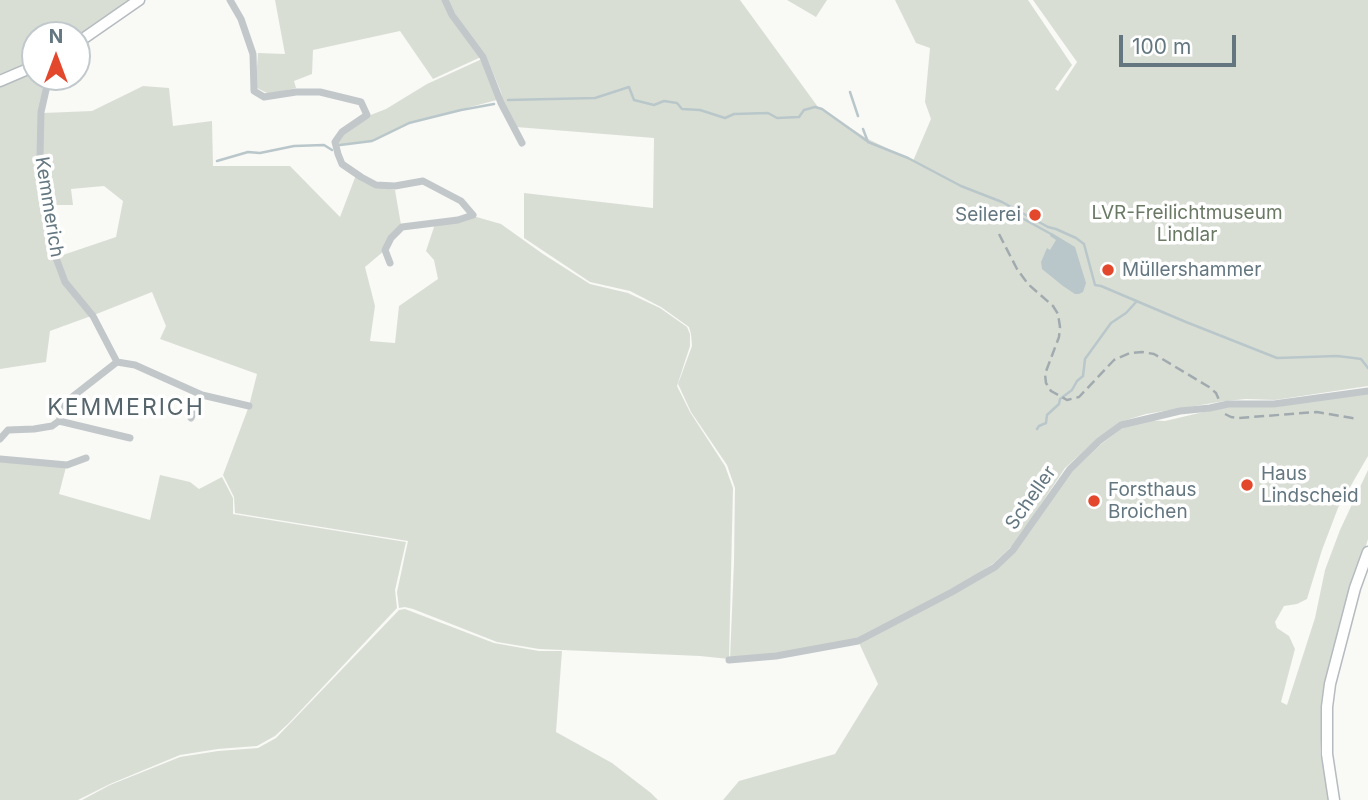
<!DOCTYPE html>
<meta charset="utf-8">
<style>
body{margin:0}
#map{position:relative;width:1368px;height:800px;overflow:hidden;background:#f9f9f6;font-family:Inter,sans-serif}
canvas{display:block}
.north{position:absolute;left:21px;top:21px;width:70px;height:70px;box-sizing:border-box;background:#fff;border:2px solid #c1c9cd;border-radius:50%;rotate:0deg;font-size:19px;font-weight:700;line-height:28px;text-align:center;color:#647781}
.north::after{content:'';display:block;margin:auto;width:24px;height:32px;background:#e3472c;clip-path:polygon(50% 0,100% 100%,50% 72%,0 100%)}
.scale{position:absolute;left:1119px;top:35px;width:117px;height:32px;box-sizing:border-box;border:4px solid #647781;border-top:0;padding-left:9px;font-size:21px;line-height:24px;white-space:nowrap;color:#647781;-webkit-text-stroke:5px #fff;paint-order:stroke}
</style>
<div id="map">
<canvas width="1368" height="800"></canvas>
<div class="north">N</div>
<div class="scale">100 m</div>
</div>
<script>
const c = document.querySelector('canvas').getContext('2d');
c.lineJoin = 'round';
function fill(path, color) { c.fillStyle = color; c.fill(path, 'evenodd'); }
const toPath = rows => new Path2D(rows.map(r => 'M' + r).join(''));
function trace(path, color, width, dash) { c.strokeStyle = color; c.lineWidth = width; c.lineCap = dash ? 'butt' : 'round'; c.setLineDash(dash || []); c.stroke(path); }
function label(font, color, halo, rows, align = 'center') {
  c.font = font + ' Inter,sans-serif'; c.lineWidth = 7; c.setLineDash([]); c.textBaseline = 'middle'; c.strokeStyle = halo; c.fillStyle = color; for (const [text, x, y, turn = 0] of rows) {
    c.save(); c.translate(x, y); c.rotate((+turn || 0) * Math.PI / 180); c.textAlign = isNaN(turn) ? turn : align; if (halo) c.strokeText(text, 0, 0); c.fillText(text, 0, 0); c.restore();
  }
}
const green = toPath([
 [0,0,136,0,77,40,77,35,35,35,35,77,46,77,38,159,63,282,91,316,50,331,46,362,0,369],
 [275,0,444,0,481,57,433,79,400,31,313,50,312,74,294,81,296,88,269,94,257,88,256,80,258,53,285,54],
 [446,0,740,0,818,107,866,138,913,161,931,119,925,102,930,48,916,43,895,0,1028,0,1072,65,1055,89,1058,91,1077,62,1033,0,1368,0,1368,386,1275,400,1246,399,1225,401,1146,414,1120,422,1097,439,1065,468,1016,542,994,563,951,591,858,640,730,660,734,562,735,488,727,465,691,412,678,384,692,346,691,334,689,327,661,307,630,291,590,282,524,238,524,193,653,208,654,138,516,127,503,103,501,92,486,56,474,42],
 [787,0,827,0,816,17],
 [482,59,497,100,416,121,375,141,337,145,343,133,368,116,386,109,427,84],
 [143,86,169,88,173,126,212,121,213,166,290,166,340,217,356,175,375,186,395,190,401,225,384,251,365,267,375,306,370,341,395,343,399,306,438,279,434,260,426,251,435,224,473,216,501,224,543,254,590,284,628,293,660,308,687,327,690,334,690,346,677,386,690,412,725,466,733,488,729,659,700,656,539,649,497,642,413,609,405,607,399,608,397,592,408,541,235,513,234,497,223,475,249,406,257,374,160,339,166,326,152,292,94,315,66,282,57,257,116,237,123,201,104,186,71,189,73,205,47,205,43,179,43,113,92,111],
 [1368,393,1368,456,1338,508,1322,550,1307,599,1297,604,1284,606,1275,622,1277,628,1289,636,1295,649,1281,702,1287,705,1315,618,1325,570,1340,530,1368,470,1368,539,1325,682,1320,753,1331,800,723,800,739,781,835,754,878,684,859,643,952,594,1016,550,1071,472,1100,445,1122,428,1147,420,1165,421,1229,406,1275,407],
 [0,460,66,467,59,494,150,520,160,475,190,482,199,489,222,477,233,498,233,514,406,542,395,590,397,608,289,723,275,736,257,746,218,749,180,755,110,784,78,800,0,800],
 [405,609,494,643,539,651,562,651,556,732,612,763,651,793,658,800,82,800,110,785,180,757,218,751,258,748,276,738,399,610]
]);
const water = toPath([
 [1052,233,1075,247,1086,283,1083,292,1079,294,1075,294,1063,286,1042,269,1041,262,1047,248,1050,250,1056,240,1050,236]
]);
const stream = toPath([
 [850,92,858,116],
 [508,100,595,98,629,87,634,100,654,105,664,101,677,103,682,109,700,110,725,118,734,114,768,113,777,118,799,117,804,110,815,107,822,109,867,141],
 [863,129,868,142,908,158,961,186,1002,202,1048,227,1056,229,1076,238,1084,244,1095,285,1101,286,1186,322,1277,358,1337,356,1354,358,1361,359,1368,368],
 [340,145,372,141,409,123,461,110,494,104],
 [217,161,248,152,260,153,294,146,324,145,332,150],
 [1022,213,1020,217,1051,234],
 [1037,429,1039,426,1046,423,1047,415,1059,404,1060,399,1072,390,1077,381,1083,376,1085,359,1111,323,1126,313,1137,301]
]);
const street = toPath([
 [230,0,241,19,253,54,254,91,264,97,296,92,320,92,361,102,367,115,342,132,335,142,338,154,342,164,361,177,376,185,395,186,423,181,461,201,473,215,458,220,402,227,391,238,385,250,390,263],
 [445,0,452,15,483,57,501,103,522,143],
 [117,362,135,365,202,395,249,406],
 [191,418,202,395],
 [59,421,130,438],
 [0,439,8,430,34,429,52,426,59,421,67,401,117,362,93,316,65,282,56,258,45,205,40,156,41,112,49,77],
 [0,459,67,465,86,458],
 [729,660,776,656,858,641,952,592,995,567,1013,550,1070,469,1099,441,1121,425,1180,411,1210,408,1228,404,1274,404,1368,391]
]);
const secondary = toPath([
 [77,43,139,0],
 [0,81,35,66],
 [1334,800,1327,754,1327,707,1330,684,1355,588,1368,552]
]);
const rail = toPath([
 [999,234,1017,269,1028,284,1053,306,1058,314,1060,327,1059,337,1045,374,1046,383,1051,391,1067,400,1079,397,1114,360,1130,353,1142,352,1154,354,1209,387,1216,393,1219,400],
 [1225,414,1231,417,1238,418,1317,412,1358,419]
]);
const markers = [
 [1035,215,7,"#e3472c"],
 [1108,270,7,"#e3472c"],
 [1247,485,7,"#e3472c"],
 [1094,501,7,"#e3472c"]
];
const streetNames = [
 ["Kemmerich",49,207,81],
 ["Scheller",1031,498,-55]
];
const parkNames = [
 ["LVR-Freilichtmuseum",1187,213],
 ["Lindlar",1187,235]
];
const poiNames = [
 ["Seilerei",1021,215,"right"],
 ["Müllershammer",1122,270],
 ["Haus",1261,474],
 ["Lindscheid",1261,496],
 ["Forsthaus",1108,490],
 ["Broichen",1108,512]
];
const quarterNames = [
 ["KEMMERICH",126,408]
];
fill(green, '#d9ded5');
fill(water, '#b9c7ca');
trace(stream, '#b9c7ca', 2.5);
trace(secondary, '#b5bbbf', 13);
trace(street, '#c2c7ca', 7);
trace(secondary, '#fff', 10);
trace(rail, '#a1aaae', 2.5, [10, 5]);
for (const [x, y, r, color] of markers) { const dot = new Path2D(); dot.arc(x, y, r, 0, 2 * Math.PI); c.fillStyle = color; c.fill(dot); trace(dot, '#fff', 2.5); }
label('19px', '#647781', '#fff', streetNames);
label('19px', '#697963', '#fff', parkNames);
label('19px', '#647781', '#fff', poiNames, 'left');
c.letterSpacing = '2px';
label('23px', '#56646c', '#fff', quarterNames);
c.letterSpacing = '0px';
</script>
